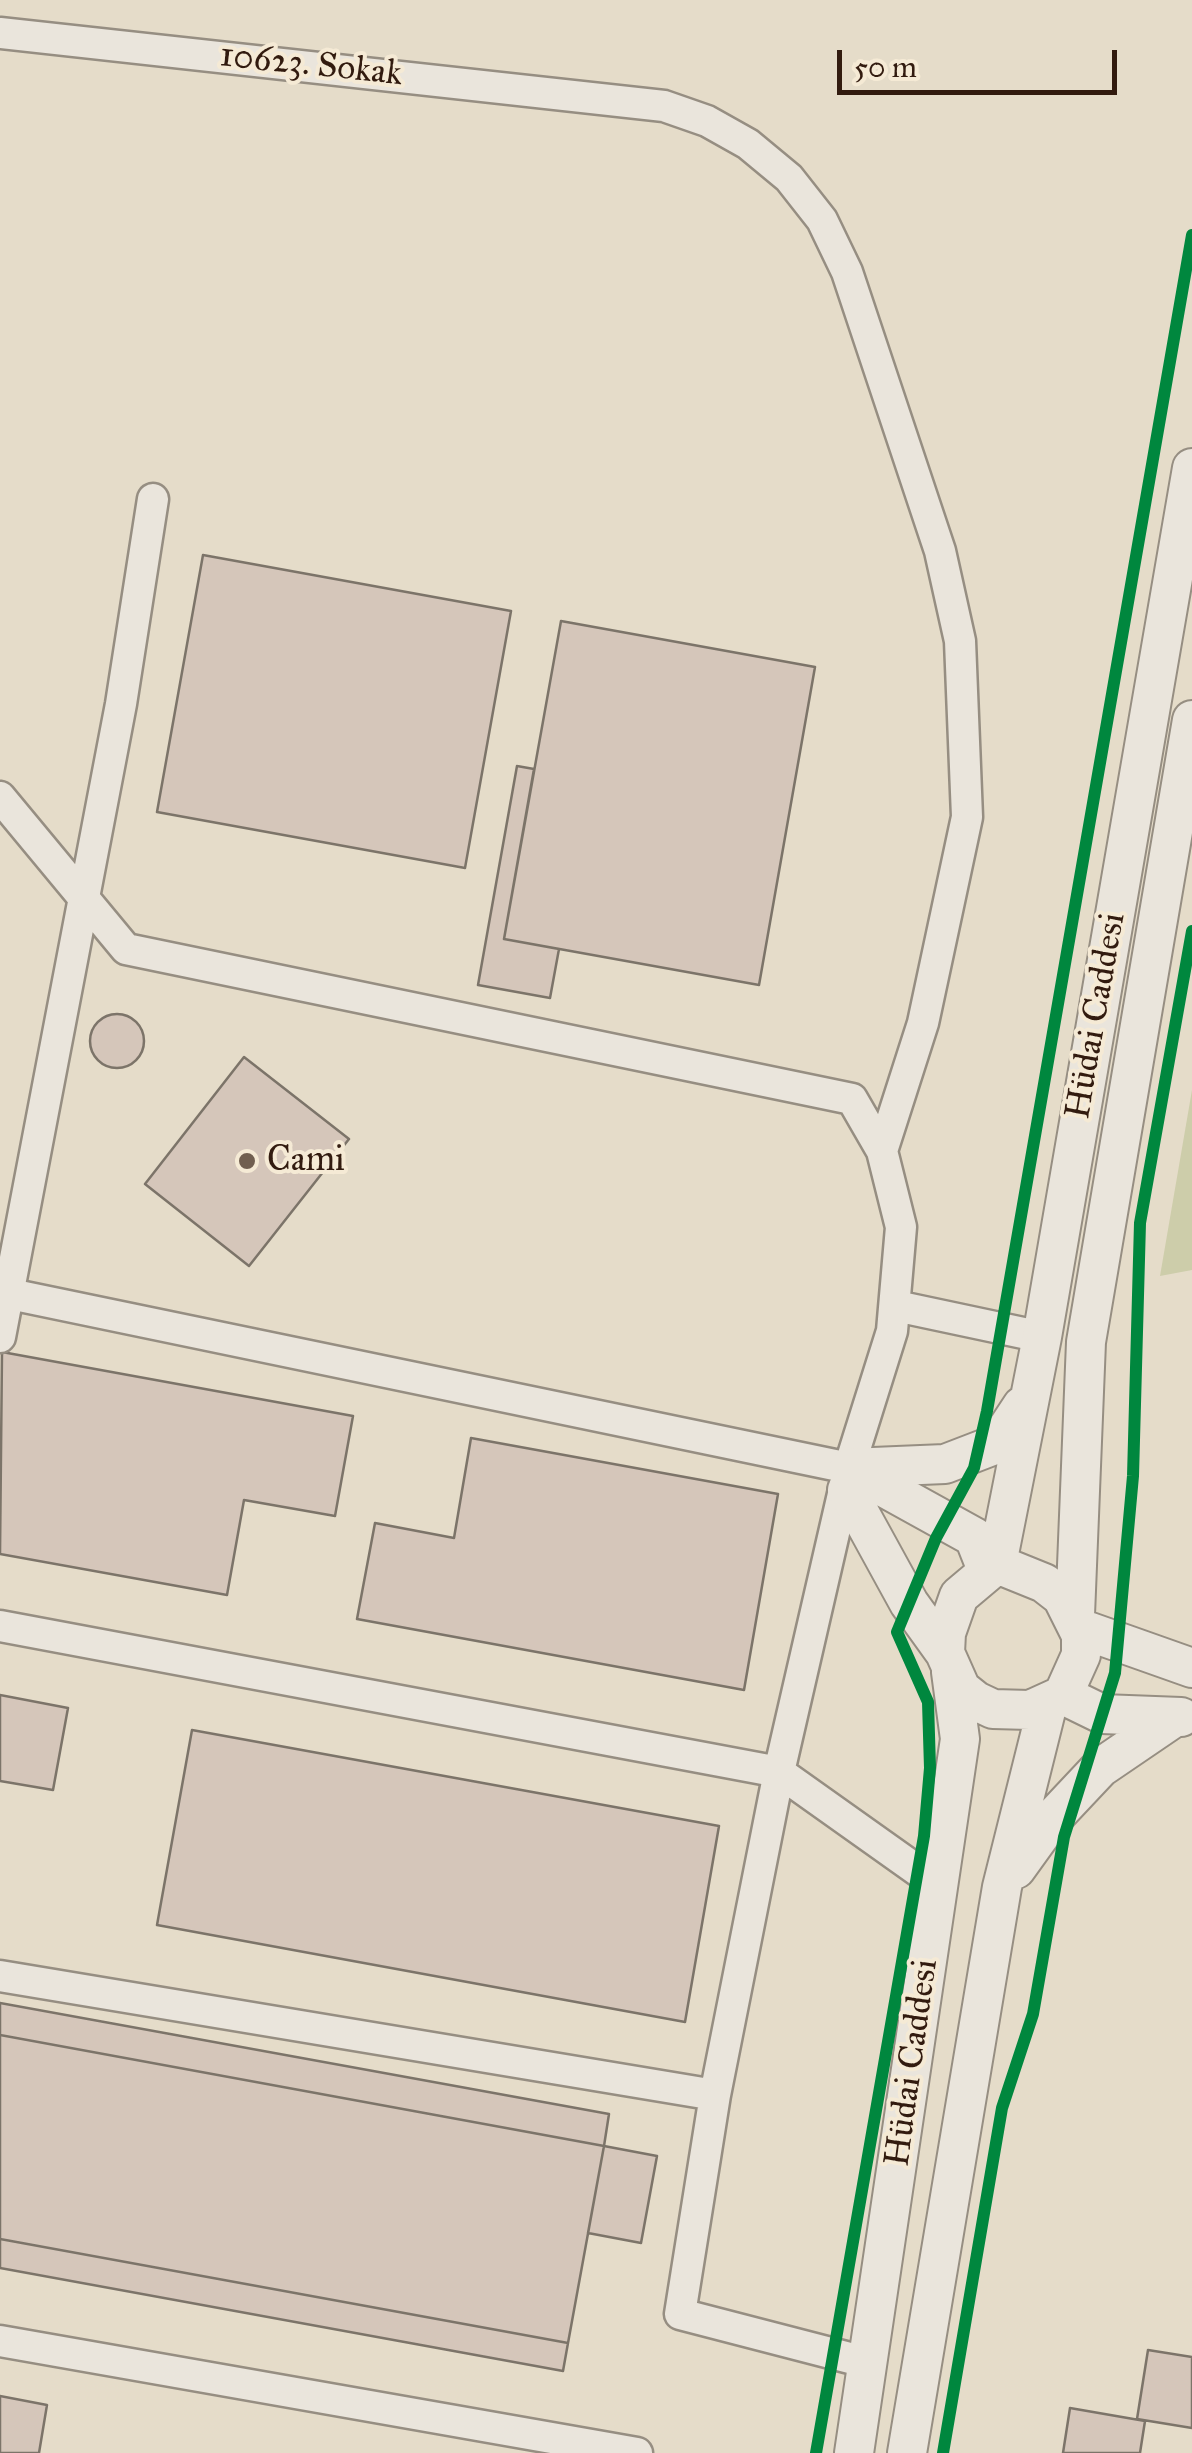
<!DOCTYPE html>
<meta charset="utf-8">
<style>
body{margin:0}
#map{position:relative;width:1192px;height:2453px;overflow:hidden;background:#e5dcc9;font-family:"IM FELL Great Primer",serif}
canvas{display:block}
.scale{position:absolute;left:837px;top:50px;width:280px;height:45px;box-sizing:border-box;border:5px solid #321b0f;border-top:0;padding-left:12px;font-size:30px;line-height:35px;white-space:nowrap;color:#321b0f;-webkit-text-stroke:8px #f5ead5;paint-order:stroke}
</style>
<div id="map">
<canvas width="1192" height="2453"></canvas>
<div class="scale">50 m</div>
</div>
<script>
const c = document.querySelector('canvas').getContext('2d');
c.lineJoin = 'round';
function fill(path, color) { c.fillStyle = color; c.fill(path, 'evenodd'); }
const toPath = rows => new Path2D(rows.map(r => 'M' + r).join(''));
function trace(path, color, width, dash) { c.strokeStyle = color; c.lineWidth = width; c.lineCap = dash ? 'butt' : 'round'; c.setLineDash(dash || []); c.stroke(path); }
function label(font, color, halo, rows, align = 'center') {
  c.font = font + ' "IM FELL Great Primer",serif'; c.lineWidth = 8; c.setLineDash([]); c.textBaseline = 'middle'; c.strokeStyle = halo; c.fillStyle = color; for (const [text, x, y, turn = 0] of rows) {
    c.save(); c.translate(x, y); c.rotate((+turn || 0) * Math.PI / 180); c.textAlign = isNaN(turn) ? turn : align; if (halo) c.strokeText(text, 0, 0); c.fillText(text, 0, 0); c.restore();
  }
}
const green = toPath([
 [1192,1090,1192,1270,1160,1276]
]);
const building = toPath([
 [203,555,511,611,465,868,157,812,203,555],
 [561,621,815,667,759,985,504,939,561,621],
 [517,766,534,769,504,939,559,949,550,998,478,985,517,766],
 '90 1041a27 27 0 1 1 54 0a27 27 0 1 1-54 0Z',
 [244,1057,349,1139,249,1266,145,1184,244,1057],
 [2,1352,353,1416,335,1516,244,1500,227,1595,0,1554,2,1352],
 [471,1438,778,1494,744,1690,357,1619,375,1523,454,1538,471,1438],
 [0,1695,68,1708,53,1790,0,1781,0,1695],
 [192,1730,719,1826,685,2022,157,1925,192,1730],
 [0,2003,609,2114,604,2146,0,2035,0,2003],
 [0,2035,604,2146,568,2343,0,2239,0,2035],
 [604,2146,657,2156,641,2243,588,2233,604,2146],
 [0,2239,568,2343,563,2371,0,2268,0,2239],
 [1148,2350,1192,2357,1192,2428,1137,2419,1148,2350],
 [0,2396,47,2405,39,2453,0,2453,0,2396],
 [1070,2408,1145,2421,1140,2453,1063,2453,1070,2408]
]);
const minor = toPath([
 [0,33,664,106,707,121,748,144,789,178,822,220,847,272,940,551,960,641,967,817,923,1023,882,1151],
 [0,797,126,949,852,1099,882,1151,901,1227,892,1331,849,1468],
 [0,1292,849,1468,779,1772,715,2095,0,1976],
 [896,1306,1042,1337],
 [0,1337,121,704,153,499],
 [0,1626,779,1772,938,1885],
 [715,2095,680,2314,869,2363],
 [0,2341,637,2453]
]);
const tertiary = toPath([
 [849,1468,945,1464,997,1444,1022,1406],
 [851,1469,974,1537,987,1570],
 [847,1490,909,1603,945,1653],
 [997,1564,1042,1337,1192,468],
 [997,1564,1044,1583,1062,1597,1081,1635,1081,1655,1063,1695,1030,1710,993,1709,976,1701,961,1689,945,1653,946,1633,959,1596,997,1564],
 [1075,1615,1086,1342,1192,720],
 [1079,1628,1192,1668],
 [1063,1695,1102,1714,1181,1717],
 [1016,1869,1052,1819,1100,1768,1172,1719],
 [854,2453,960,1739,951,1672],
 [907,2453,1002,1887,1048,1703]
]);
const cycleway = toPath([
 [816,2453,924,1836,930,1768,928,1702,897,1632,936,1538,974,1468,987,1411,1192,235],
 [943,2453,1002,2108,1033,2014,1064,1837,1115,1673,1133,1476,1140,1223,1192,931]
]);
const markers = [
 [247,1161,10,"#715f50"]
];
const streetNames = [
 ["10623. Sokak",311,66,6],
 ["Hüdai Caddesi",1097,1016,-80],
 ["Hüdai Caddesi",913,2063,-82]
];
const poiNames = [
 ["Cami",267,1161]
];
fill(green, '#cdcdaa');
fill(building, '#d5c6ba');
trace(building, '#7c7469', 2.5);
trace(minor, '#968e82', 35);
trace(tertiary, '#968e82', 42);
trace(minor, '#eae5dc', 30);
trace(tertiary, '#eae5dc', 38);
trace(cycleway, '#00873e', 12);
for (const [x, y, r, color] of markers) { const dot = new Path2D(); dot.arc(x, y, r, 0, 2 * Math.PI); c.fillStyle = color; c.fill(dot); trace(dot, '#f5ead5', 4); }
label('35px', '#321b0f', '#f5ead5', streetNames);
label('35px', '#321b0f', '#f5ead5', poiNames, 'left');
</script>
